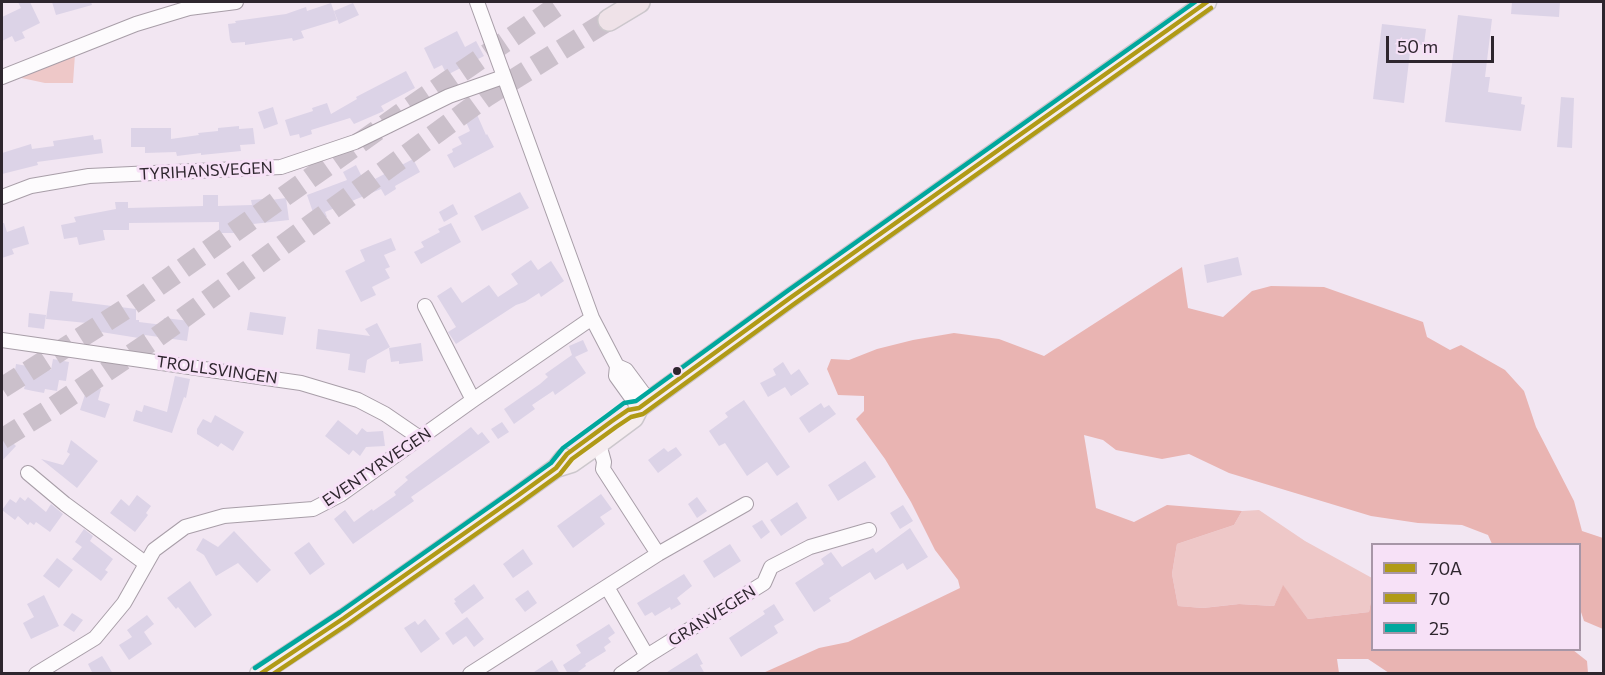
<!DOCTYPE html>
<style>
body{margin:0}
#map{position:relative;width:1605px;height:675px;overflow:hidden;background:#f2e6f2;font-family:Commissioner,sans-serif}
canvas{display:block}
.frame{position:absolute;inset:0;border:3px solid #2e262e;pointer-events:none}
.legend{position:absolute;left:1371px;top:543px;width:210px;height:108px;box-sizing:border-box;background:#f7e1f7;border:2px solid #a796a7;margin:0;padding:8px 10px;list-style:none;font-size:18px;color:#2e262e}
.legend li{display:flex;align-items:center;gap:12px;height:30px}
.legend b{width:30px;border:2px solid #a796a7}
.scale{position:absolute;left:1386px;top:36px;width:108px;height:27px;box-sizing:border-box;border:3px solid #2e262e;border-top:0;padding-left:8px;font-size:18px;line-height:21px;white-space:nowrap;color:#2e262e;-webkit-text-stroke:4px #f7e1f7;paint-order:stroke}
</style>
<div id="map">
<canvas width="1605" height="675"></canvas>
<div class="frame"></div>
<ul class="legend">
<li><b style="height:8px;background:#b09a16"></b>70A</li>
<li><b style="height:8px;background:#b09a16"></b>70</li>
<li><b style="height:8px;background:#00a79d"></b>25</li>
</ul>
<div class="scale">50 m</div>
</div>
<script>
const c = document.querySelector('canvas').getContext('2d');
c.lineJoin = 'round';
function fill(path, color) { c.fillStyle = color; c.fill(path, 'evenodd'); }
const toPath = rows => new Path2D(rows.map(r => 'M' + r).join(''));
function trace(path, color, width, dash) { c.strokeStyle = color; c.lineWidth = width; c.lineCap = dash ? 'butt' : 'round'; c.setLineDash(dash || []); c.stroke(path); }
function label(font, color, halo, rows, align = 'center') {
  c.font = font + ' Commissioner,sans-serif'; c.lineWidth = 6; c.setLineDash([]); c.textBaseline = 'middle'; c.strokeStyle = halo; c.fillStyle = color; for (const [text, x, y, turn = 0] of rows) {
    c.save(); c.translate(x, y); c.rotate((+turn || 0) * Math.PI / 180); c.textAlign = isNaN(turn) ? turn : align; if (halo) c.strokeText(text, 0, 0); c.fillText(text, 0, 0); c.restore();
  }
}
const green = toPath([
 [75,54,73,83,45,83,17,77],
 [1259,510,1305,541,1372,578,1372,596,1369,612,1308,619,1283,586,1274,606,1239,604,1203,608,1178,606,1172,574,1177,544,1234,525,1242,511]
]);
const forest = toPath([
 [1182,267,1188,308,1223,317,1252,291,1271,286,1324,287,1423,322,1427,337,1450,350,1461,345,1505,370,1524,391,1536,427,1574,501,1582,531,1603,538,1603,629,1584,621,1580,609,1580,544,1492,544,1488,535,1462,525,1418,523,1371,516,1229,473,1189,454,1162,459,1116,450,1103,440,1084,435,1096,508,1134,522,1167,505,1242,511,1234,525,1177,544,1172,574,1178,606,1203,608,1239,604,1274,606,1283,585,1308,619,1369,612,1372,596,1372,650,1573,650,1587,661,1588,673,1389,673,1368,659,1337,659,1339,673,763,673,819,648,848,642,960,588,958,580,935,550,911,502,885,459,856,419,864,411,864,396,838,395,827,369,831,359,849,360,877,349,913,340,954,333,999,339,1044,356]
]);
const building = toPath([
 [18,2,30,2,40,23,22,32,25,38,15,42,12,36,2,41,2,17,21,8],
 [52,2,91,2,92,5,56,15],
 [1512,2,1560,2,1559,17,1511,14],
 [331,3,337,20,301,31,304,38,293,41,292,38,245,45,245,42,232,43,230,40,228,24,236,23,235,21,286,14,306,7,307,11],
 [353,3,359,15,339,24,334,11],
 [1458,15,1492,19,1485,77,1490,77,1488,92,1522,97,1521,104,1525,105,1521,131,1445,122],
 [1382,24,1426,29,1424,45,1411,44,1404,103,1373,99],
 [457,31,465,47,476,41,484,56,447,75,442,65,434,69,424,48],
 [406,71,415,88,381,106,384,111,354,124,350,118,311,130,312,134,300,138,299,134,290,136,285,120,313,111,312,108,327,103,331,114,357,99,356,97],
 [1561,97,1574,98,1572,148,1557,147],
 [273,107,278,124,264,129,258,112],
 [475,110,486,135,487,134,494,147,454,168,447,155,453,152,452,149,462,144,458,137,470,131,463,115],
 [239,126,239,129,253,128,255,144,240,145,241,151,201,155,201,153,177,156,176,152,145,153,145,147,131,147,131,128,171,128,171,139,199,135,198,133,218,131,218,128],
 [93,135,94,140,101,139,103,153,37,162,38,165,2,174,2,153,31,144,32,149,54,146,53,141],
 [413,159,420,172,395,186,396,189,385,196,381,189,325,212,327,217,316,221,307,195,347,180,343,172,356,165,363,179,372,175,375,179],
 [520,192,529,208,482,231,474,216],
 [203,195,218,195,218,206,252,205,251,200,263,199,263,201,286,198,289,220,235,226,235,233,219,233,219,222,129,223,129,230,103,230,105,240,79,245,77,237,64,239,61,225,76,222,74,217,116,209,115,202,128,202,128,208,203,206],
 [453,204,458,214,444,222,439,212],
 [2,223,4,223,7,232,24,226,29,244,12,249,14,254,2,258],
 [451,223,461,242,421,264,414,252,424,247,421,242,440,232,438,229],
 [391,238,396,250,384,255,390,267,385,269,390,278,372,287,376,295,361,302,345,271,365,261,360,250],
 [1238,257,1242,275,1207,283,1204,265],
 [531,260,538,270,551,261,564,281,541,297,539,293,525,302,516,305,456,344,448,332,456,327,437,296,451,287,462,303,489,285,498,297,518,284,511,274],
 [50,291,73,293,72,301,136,309,136,320,139,320,139,322,163,325,164,318,190,321,187,341,145,335,145,339,101,332,100,338,85,336,87,323,46,319],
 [250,312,286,317,283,335,247,330],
 [29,313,46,315,44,329,28,327],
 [377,323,390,347,367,360,365,373,348,370,350,354,316,349,318,329,370,336,365,329],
 [583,340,588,351,575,357,586,373,555,395,553,391,532,405,535,409,514,424,504,409,540,384,548,377,545,374,572,355,569,346],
 [421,343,423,361,399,364,399,361,391,362,389,348],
 [53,359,69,362,66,381,59,380,57,391,45,389,44,393,33,391,24,389,25,385,13,383,16,364,51,370],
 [783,362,791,375,799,369,809,384,791,396,785,387,768,397,760,383,776,375,773,369],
 [175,376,190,379,186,398,184,397,172,433,133,421,136,410,142,412,144,405,167,412],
 [88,385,101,389,98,400,110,404,105,418,80,410],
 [744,400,790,467,777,476,767,462,747,476,725,443,719,446,709,431,728,417,725,413],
 [821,403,824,408,829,405,836,414,809,433,799,418],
 [215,415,244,432,233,451,221,443,218,447,197,434,197,429,203,419,211,423],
 [338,420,357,435,362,428,367,432,383,431,385,446,366,447,360,456,353,450,349,455,325,436],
 [502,422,509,432,498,439,491,429],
 [471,427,478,435,482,432,490,442,411,497,414,501,353,544,334,519,345,510,354,522,372,509,373,511,396,495,394,492,408,480,405,477],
 [2,432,16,446,2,461],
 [71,440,98,461,77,488,41,459,63,465,70,454,67,452],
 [676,447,682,455,658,473,648,460,664,448,668,452],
 [865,461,876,477,838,501,828,485],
 [601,494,612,509,600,517,605,524,573,548,557,526],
 [137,495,151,506,146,513,148,515,135,532,110,513,121,499,129,506],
 [20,497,25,501,28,497,46,512,51,504,63,514,50,532,36,522,34,525,30,522,28,525,18,516,15,520,2,510,10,499,16,503],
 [697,497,707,511,697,518,688,504],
 [797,502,807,518,781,536,770,520],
 [903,505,913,521,900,529,890,513],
 [762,520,770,532,761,539,752,526],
 [910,528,928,557,907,570,903,563,875,580,870,572,829,598,831,601,814,612,795,583,824,564,821,559,831,552,842,567,873,548,876,553],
 [84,529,93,536,90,541,113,559,105,570,108,572,101,581,72,559,82,547,75,542],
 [234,531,271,570,257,583,238,563,216,576,204,555,196,550,203,538,218,547],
 [309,542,325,564,310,575,294,553],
 [730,544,741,561,714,578,703,561],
 [523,549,533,564,513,578,503,564],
 [57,558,73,570,59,588,43,576],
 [684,574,692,586,677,598,681,604,671,610,670,607,655,616,652,612,645,616,637,603],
 [190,581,212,615,195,628,178,607,176,609,167,598],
 [474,584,484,598,462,614,454,603,456,602,454,599],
 [528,590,537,603,525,612,515,599],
 [44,595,59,626,31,639,23,623,34,617,27,604],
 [774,604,784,620,774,626,778,633,741,657,729,638,765,614,763,611],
 [72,613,83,620,74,632,63,625],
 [147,615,154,624,144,632,152,644,129,660,119,645,132,637,127,630],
 [467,617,484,639,474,647,466,636,453,645,445,633],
 [425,619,440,639,421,653,404,628,415,621,418,625],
 [609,624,615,633,608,638,611,642,604,647,606,651,585,664,586,666,575,674,568,674,563,665,581,653,576,645],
 [697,653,703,664,700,665,705,674,664,674],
 [102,656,106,662,113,674,93,674,88,664],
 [552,660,560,674,531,674]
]);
const highwayTunnel = toPath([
 [2,388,127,308,403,112,563,2],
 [2,439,52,408,153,340,487,96,609,20]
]);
const minor = toPath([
 [477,2,592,318,617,366,616,376,639,408],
 [2,77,136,24,189,8,236,2],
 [2,197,31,186,89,176,281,167,355,142,449,96,503,77],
 [425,306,473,400],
 [2,340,301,383,358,400,385,414,420,438],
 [617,366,626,370,649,401],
 [28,473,65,504,145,563],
 [658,554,746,504],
 [607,587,647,656,621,674],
 [647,656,764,583,771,567,810,547,869,530],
 [36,674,95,638,124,603,154,550,185,527,224,516,313,509,340,495,473,400,592,318],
 [470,674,658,554,603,469,604,462,599,444]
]);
const major = toPath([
 [556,468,572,463,599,444,634,418,639,408,790,298,1207,2],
 [259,674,344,618,516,497,556,468,564,458]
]);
const highway = toPath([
 [609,20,639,2]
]);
const bus1 = toPath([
 [260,674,344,618,516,497,556,468,567,454,612,421,628,410,639,408,790,298,1207,2]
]);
const bus2 = toPath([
 [273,674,348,624,520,503,560,474,572,459,616,427,631,417,643,414,794,304,1211,8]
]);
const bus3 = toPath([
 [255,668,340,612,512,491,551,463,563,448,608,415,624,403,636,401,786,292,1195,2]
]);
const markers = [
 [677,371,5,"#2e262e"]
];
const streetNames = [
 ["TYRIHANSVEGEN",206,171,-3],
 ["TROLLSVINGEN",217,370,8],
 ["EVENTYRVEGEN",377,467,-34],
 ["GRANVEGEN",712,616,-32]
];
fill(green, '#eec8c8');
fill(forest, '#e9b4b2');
fill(building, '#dcd3e7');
trace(highwayTunnel, '#cbc0cb', 21, [21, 10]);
trace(minor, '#a89ea8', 16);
trace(major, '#ccc7cc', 21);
trace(highway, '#ccc7cc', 24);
trace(minor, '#fdfbfd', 14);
trace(major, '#f5ecf0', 18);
trace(highway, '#efe2e8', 21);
trace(bus1, '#b09a16', 4.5);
trace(bus2, '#b09a16', 4.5);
trace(bus3, '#00a79d', 4.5);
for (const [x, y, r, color] of markers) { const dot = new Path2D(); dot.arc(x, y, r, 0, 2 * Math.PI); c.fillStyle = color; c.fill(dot); trace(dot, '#f7e1f7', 2); }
label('16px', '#2e262e', '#f7e1f7', streetNames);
</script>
